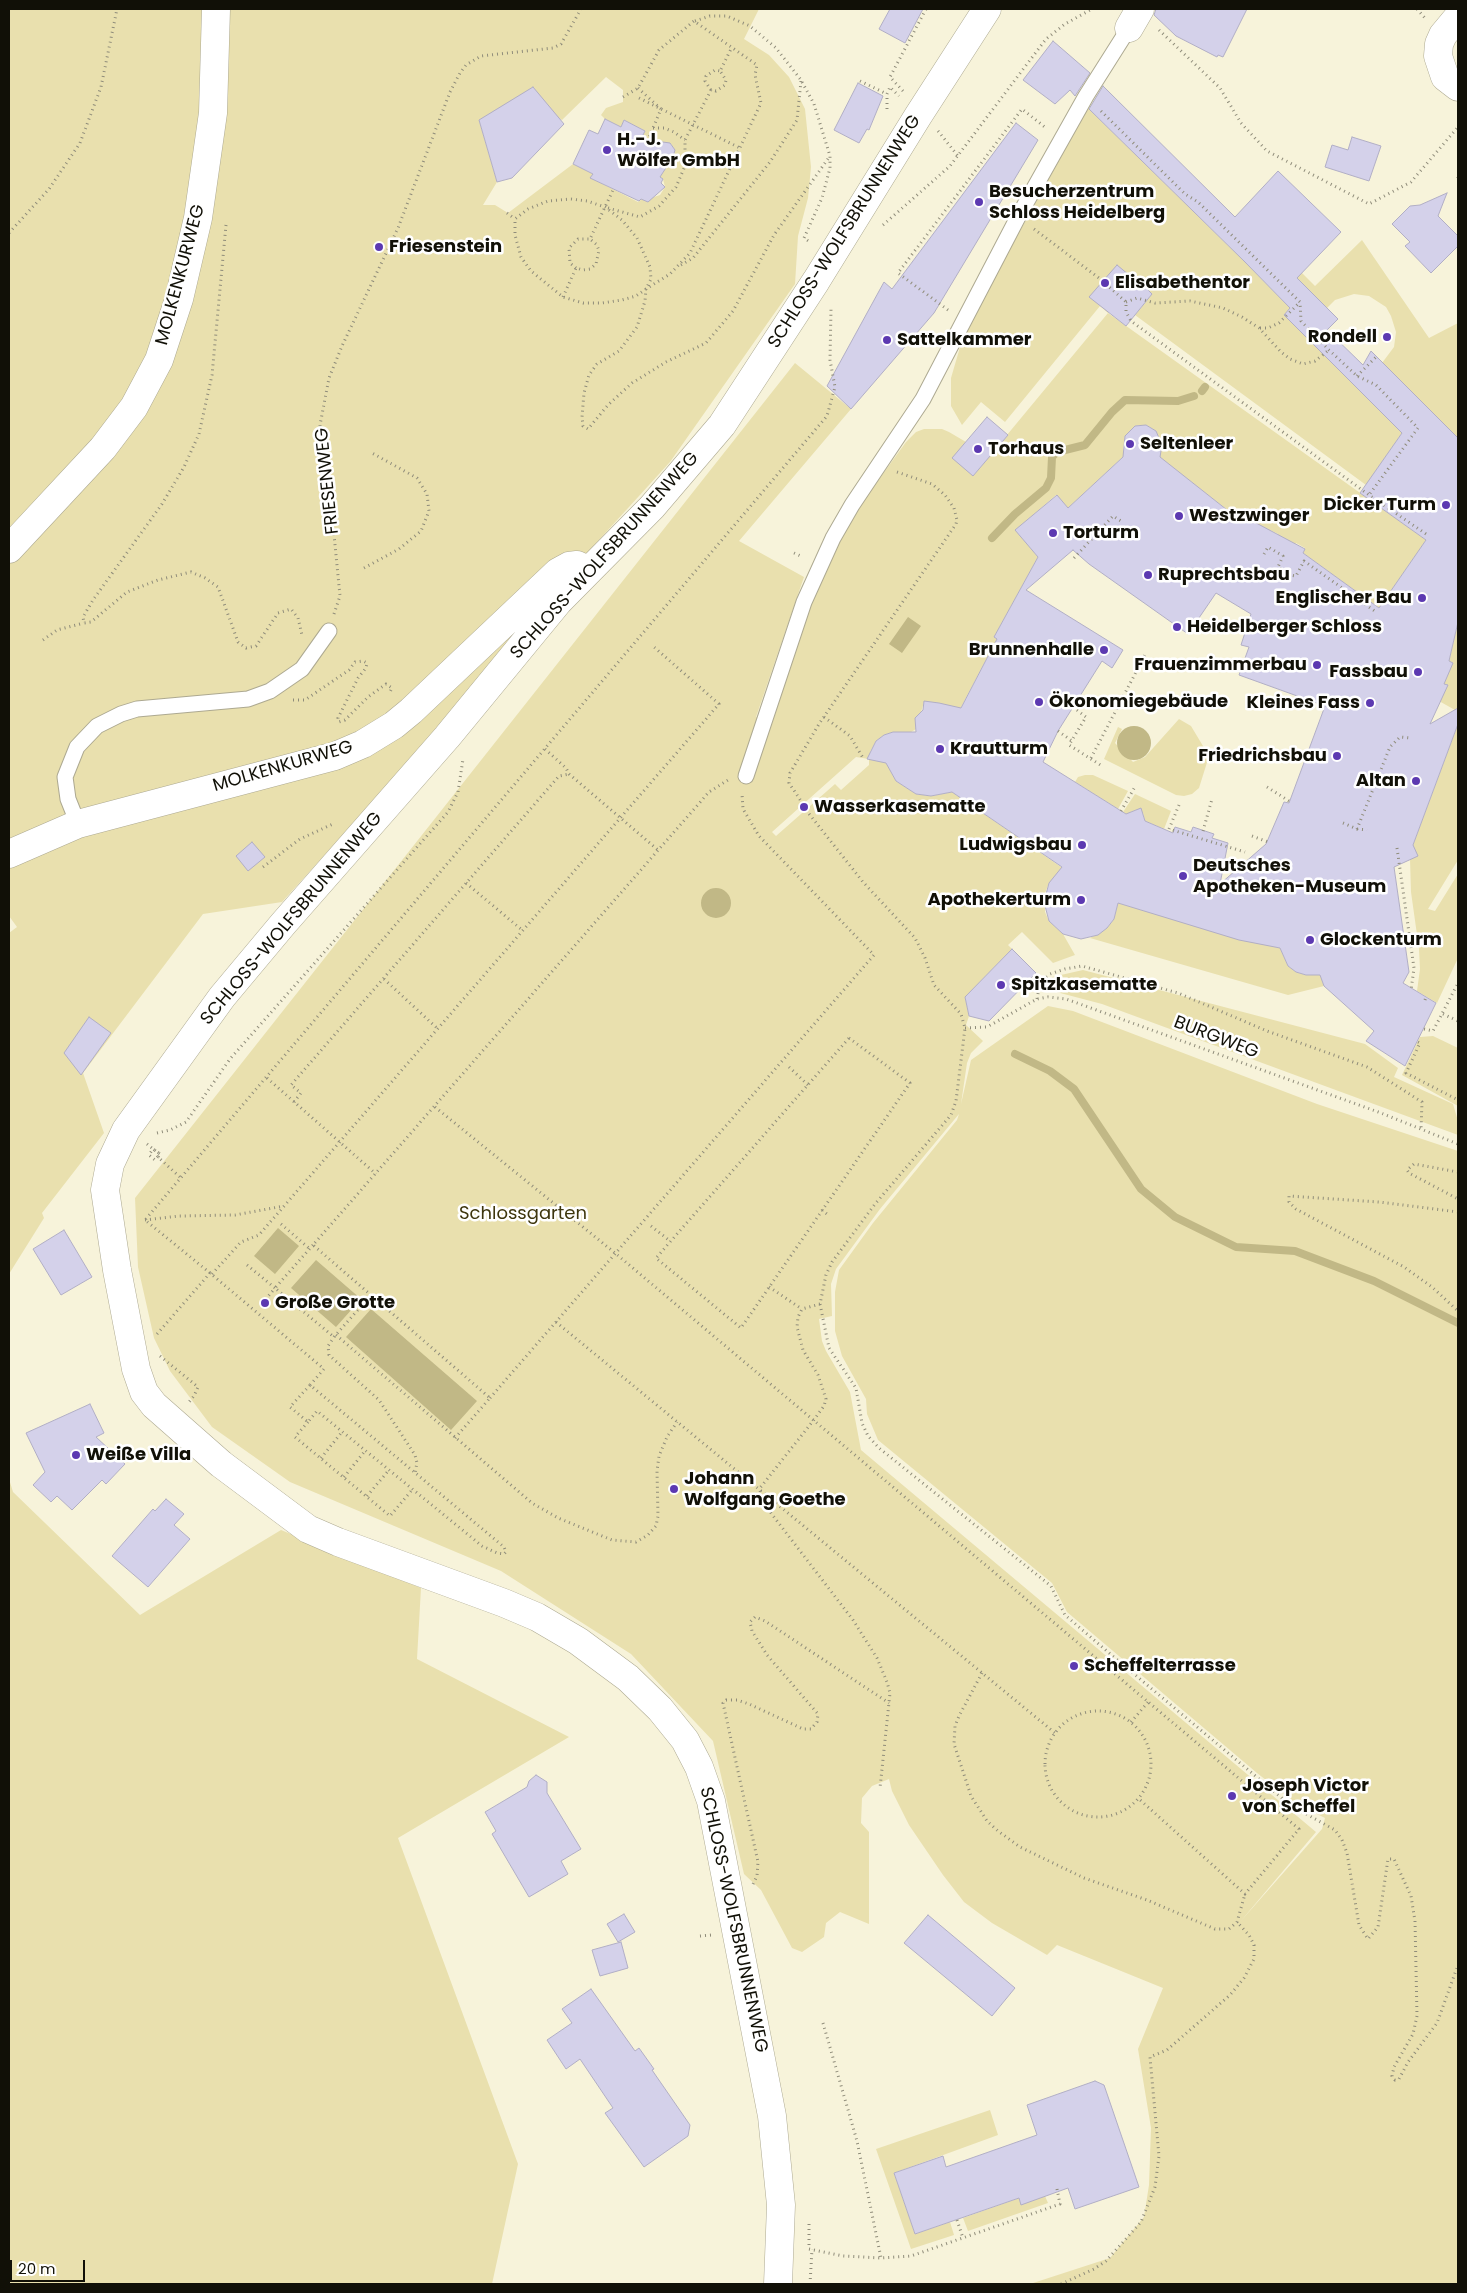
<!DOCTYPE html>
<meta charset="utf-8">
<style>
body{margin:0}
#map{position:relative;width:1467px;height:2293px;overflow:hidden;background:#f7f3da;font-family:Poppins,sans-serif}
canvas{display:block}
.frame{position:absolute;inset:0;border:10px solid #111007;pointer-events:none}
.scale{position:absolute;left:10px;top:2260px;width:75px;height:22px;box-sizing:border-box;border:2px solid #111007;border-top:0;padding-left:6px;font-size:15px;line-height:18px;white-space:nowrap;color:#111007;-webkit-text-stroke:4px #fff;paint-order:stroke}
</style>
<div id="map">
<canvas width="1467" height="2293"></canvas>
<div class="frame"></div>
<div class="scale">20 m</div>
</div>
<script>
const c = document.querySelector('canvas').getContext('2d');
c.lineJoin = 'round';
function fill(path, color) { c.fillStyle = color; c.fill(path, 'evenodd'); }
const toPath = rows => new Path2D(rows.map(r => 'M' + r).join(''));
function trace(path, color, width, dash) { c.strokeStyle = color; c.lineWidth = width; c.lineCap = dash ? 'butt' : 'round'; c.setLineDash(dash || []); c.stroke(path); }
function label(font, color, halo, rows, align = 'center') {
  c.font = font + ' Poppins,sans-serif'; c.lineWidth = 5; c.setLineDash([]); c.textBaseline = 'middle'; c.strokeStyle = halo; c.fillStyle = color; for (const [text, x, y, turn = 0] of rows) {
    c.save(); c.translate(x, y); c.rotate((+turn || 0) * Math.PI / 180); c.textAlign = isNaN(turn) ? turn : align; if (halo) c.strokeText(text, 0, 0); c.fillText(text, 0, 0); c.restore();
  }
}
const green = toPath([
 [9,9,759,9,744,39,769,55,789,77,805,109,811,167,808,198,798,236,795,284,670,462,577,564,388,785,282,902,203,914,83,1073,104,1133,42,1213,44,1218,9,1274,9,933,17,927,9,916],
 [606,77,623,90,623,102,606,108,601,115,605,119,621,127,624,120,645,131,642,138,658,145,671,144,674,149,673,157,659,177,663,179,665,187,660,195,654,197,649,194,638,202,591,178,593,174,573,164,508,213,495,205,483,205,497,182,479,120,558,118,562,120],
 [1088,108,1245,262,1290,308,1284,315,1402,433,1366,485,1135,315,1152,294,1137,279,1108,313,1426,540,1379,608,1303,553,1305,548,1296,543,1293,548,1275,539,1278,534,1270,530,1267,535,1251,527,1254,522,1244,516,1241,521,1158,456,1162,445,1156,431,1146,425,1135,426,1125,436,1123,449,1125,455,1068,508,1056,495,1016,530,1038,557,994,637,997,639,959,711,939,703,924,702,921,712,915,718,916,729,908,734,893,732,884,735,876,741,870,752,870,759,886,762,896,781,916,794,931,796,952,792,1064,869,1049,883,1045,893,1045,912,1049,921,1063,934,1075,955,1053,963,1022,932,1008,945,1012,949,965,997,969,1016,966,1025,983,1041,971,1053,967,1063,961,1104,971,1060,1048,1006,1073,1011,1317,1104,1458,1151,1458,2284,1030,2284,1110,2258,1144,2217,1149,2185,1151,2128,1138,2049,1163,1988,1057,1945,1047,1955,992,1923,964,1902,943,1875,909,1825,892,1791,889,1779,872,1786,862,1798,861,1823,869,1832,869,1924,840,1912,826,1923,824,1937,802,1952,792,1948,761,1890,744,1874,713,1741,631,1654,501,1571,290,1482,212,1427,170,1371,154,1338,138,1267,135,1198,795,363,851,409,739,541,804,577,756,717,772,724,809,607,836,547,864,500,906,442,916,432,924,429,942,429,949,432,966,442,973,476,1108,313,1100,306,1005,422,981,402,962,425,951,406,951,378,965,330],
 [856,757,869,759,869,765,841,790,835,784,776,836,772,832],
 [959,1114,957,1120,873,1223,839,1270,835,1292,835,1331,842,1356,866,1399,867,1414,878,1440,1052,1583,1067,1612,1257,1773,1295,1803,1325,1818,1322,1829,1240,1922,1316,1832,861,1450,850,1392,826,1351,822,1341,819,1319,832,1316,831,1284,836,1269,880,1209],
 [1362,240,1429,338,1458,323,1458,438,1382,363,1394,347,1396,332,1391,316,1386,307,1369,296,1354,294,1335,300,1327,308,1282,263,1287,258,1315,286],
 [1458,622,1458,708,1455,710,1439,701,1447,685,1444,684,1452,663,1449,661],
 [1179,719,1191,726,1209,756,1199,788,1192,794,1184,796,1176,795,1104,759,1118,727,1122,729,1115,743,1133,762,1145,757],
 [1458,724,1458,860,1428,909,1435,911,1458,874,1458,958,1437,1003,1417,991,1420,969,1419,949,1411,892,1410,859,1413,845],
 [1085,775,1093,775,1128,791,1118,809,1075,782,1078,777],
 [1135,794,1171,811,1164,829,1145,821,1143,813,1136,810,1131,812,1129,816,1123,812],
 [1118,903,1280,948,1288,966,1296,972,1306,975,1320,974,1324,986,1288,995,1090,938,1107,928,1114,919],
 [1083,970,1365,1044,1398,1068,1394,1077,1453,1104,1458,1121,1458,1135,1102,1004,1045,989,1052,977],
 [1433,1036,1458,1048,1458,1106,1402,1075,1420,1037],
 [9,1479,13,1492,140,1615,281,1530,421,1588,417,1659,569,1737,398,1838,518,2164,492,2284,9,2284],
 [990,2110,998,2135,894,2173,915,2234,950,2222,954,2235,911,2249,876,2149],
 [1045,2196,1048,2203,968,2231,963,2218,1019,2198,1021,2204]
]);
const water = toPath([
 [908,617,921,626,902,653,889,644],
 '1117 743a17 17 0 1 1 34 0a17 17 0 1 1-34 0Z',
 '701 903a15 15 0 1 1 30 0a15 15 0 1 1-30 0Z',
 [278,1228,299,1246,275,1274,254,1256],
 [316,1260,361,1299,336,1327,291,1288],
 [371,1309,477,1401,451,1430,346,1337]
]);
const stream = toPath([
 [1202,391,1205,387],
 [992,538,1015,514,1046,488,1051,478,1052,457,1057,452,1085,445,1112,412,1125,400,1178,401,1194,396],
 [1015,1054,1050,1071,1074,1089,1141,1189,1175,1217,1236,1247,1295,1251,1374,1281,1458,1323]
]);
const building = toPath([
 [890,9,923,9,905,43,879,29,890,9],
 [1156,9,1247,9,1223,57,1218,55,1217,57,1176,36,1154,15,1156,9],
 [1053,41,1090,73,1075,96,1070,90,1055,104,1023,80,1053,41],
 [858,83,883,96,869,130,867,129,859,143,834,130,858,83],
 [1103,86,1235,217,1278,171,1341,232,1297,278,1338,319,1327,330,1363,365,1371,351,1458,438,1458,622,1449,661,1453,663,1444,684,1448,685,1430,724,1458,708,1458,724,1413,845,1418,856,1394,867,1409,972,1403,983,1436,1003,1405,1066,1366,1041,1374,1031,1324,986,1320,975,1306,975,1296,972,1288,966,1280,948,1239,940,1118,903,1114,919,1107,928,1098,935,1081,939,1063,934,1049,921,1044,902,1049,883,1062,867,952,792,931,796,916,794,896,781,886,763,867,759,876,741,884,735,893,732,916,732,915,718,923,710,924,701,939,703,961,708,997,639,994,637,1038,557,1015,530,1057,495,1068,508,1123,457,1125,436,1135,426,1146,425,1156,431,1162,445,1160,457,1241,521,1243,516,1305,549,1303,553,1379,608,1426,540,1360,493,1402,433,1284,315,1290,308,1245,262,1089,109,1103,86],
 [1073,550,1089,564,1188,634,1216,593,1251,614,1241,645,1249,647,1239,675,1325,706,1289,803,1284,802,1266,844,1220,884,1228,843,1212,838,1214,834,1193,827,1191,832,1175,827,1173,833,1145,821,1141,808,1126,814,1043,762,1058,731,1102,661,1112,668,1123,650,1026,590,1073,550],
 [533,87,564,124,512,178,497,182,479,120,533,87],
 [605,119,621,127,624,120,645,131,641,139,670,143,675,150,673,157,660,177,663,179,661,183,665,187,648,202,641,199,639,201,590,178,593,174,573,164,589,130,598,134,605,119],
 [1016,123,1038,140,934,313,851,409,827,386,884,282,892,289,1016,123],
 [1352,137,1381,146,1369,181,1325,167,1332,145,1348,150,1352,137],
 [1447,193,1438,216,1458,236,1458,246,1431,273,1405,246,1410,242,1392,224,1410,206,1420,205,1447,193],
 [1117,265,1135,280,1137,279,1152,294,1126,326,1089,297,1117,265],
 [987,417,1008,435,973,476,952,458,987,417],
 [252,842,265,857,248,871,236,856,252,842],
 [1012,949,1036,973,989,1021,969,1016,965,997,1012,949],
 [89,1017,111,1033,81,1075,64,1053,89,1017],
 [64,1230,92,1277,61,1295,33,1249,64,1230],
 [90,1404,104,1433,96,1437,125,1464,106,1484,102,1480,72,1510,57,1496,51,1502,33,1485,45,1472,26,1433,90,1404],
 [166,1499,184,1514,174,1525,190,1539,148,1587,112,1556,153,1509,155,1511,166,1499],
 [536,1775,547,1782,547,1793,581,1849,561,1861,568,1874,529,1897,492,1834,496,1831,485,1812,527,1787,529,1781,536,1775],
 [624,1914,635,1932,618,1942,607,1924,624,1914],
 [928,1915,1015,1988,992,2016,904,1943,928,1915],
 [621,1942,628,1968,600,1976,592,1950,621,1942],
 [591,1989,635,2051,639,2048,654,2069,652,2070,690,2125,688,2136,644,2167,605,2113,613,2108,580,2059,566,2069,547,2040,572,2023,562,2009,591,1989],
 [1095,2081,1104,2085,1139,2187,1075,2209,1068,2188,1021,2205,1019,2198,915,2234,894,2173,943,2156,946,2167,1037,2135,1027,2105,1095,2081]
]);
const path = toPath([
 [1417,9,1425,18],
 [695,21,710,16,727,16,750,26,776,48,801,80,814,104,830,156,830,168,822,198,804,238,810,242],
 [1159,30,1220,88,1241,123,1267,151,1369,204,1411,182,1458,127],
 [860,81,887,94],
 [638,88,661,109,648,140],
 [711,90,705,81,706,76,715,70,720,71],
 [903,91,890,77,926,9],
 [623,97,638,88,659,50,694,21,757,65,755,75,761,103,690,253,670,274,646,289,645,301,637,327,619,351,597,364,589,375,584,393,582,417,583,426,588,429,608,405,632,383,666,362,706,343,733,311,774,235,830,156],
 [639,98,740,148],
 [887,109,887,94,890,87,899,96],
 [1101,111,1185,194,1198,202,1300,302,1301,321,1329,350,1357,376,1376,385,1418,428,1369,495],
 [653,128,664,128,674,132,685,140],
 [938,131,958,156],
 [1458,177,1458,179],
 [571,199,587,201,605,207,622,220,637,238,650,267,651,279,646,289,636,296,622,300,602,303,583,303,563,297,531,271,521,257,515,235,515,219,528,209,548,201,571,199],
 [608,208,640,217,659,206,676,187,685,166,685,140,711,90,716,91,725,85,726,80,720,71,732,47],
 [507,213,515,219],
 [226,225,212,375,199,434,184,467,162,504,93,600,83,617,84,623,91,622,127,592,158,580,191,572,205,578,218,587,238,642,246,648,256,646,278,613,291,609,298,618,302,635],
 [883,225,950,166,1046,39,1065,24,1092,9],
 [1034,229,1103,281],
 [9,233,49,189,80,143,101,87,117,9],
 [681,265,693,258,770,162,797,120,801,81],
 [576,268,570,263,569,248,578,239,590,239],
 [1106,284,1126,302,1126,312,1131,321,1369,495,1429,536],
 [563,297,576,268,583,270,590,269,596,264,599,250,596,244,590,239,613,190],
 [1126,302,1137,298,1155,303,1190,301,1223,308,1242,317,1259,328,1281,352,1290,359,1303,364,1315,361,1329,350],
 [948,310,898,273,1022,109,1046,128],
 [1260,328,1268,328,1279,323,1300,302],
 [1357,376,1376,357],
 [1053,453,1057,456],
 [794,553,803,557],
 [1264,554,1268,547,1283,556,1278,567,1290,575,1296,576,1304,561,1376,612],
 [1074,558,1113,516,1121,521],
 [364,568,399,549,421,531,429,511,427,494,417,478,372,453],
 [334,614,340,596,332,514,320,439,320,425,329,378,342,346,398,228,450,92,460,73,466,65,481,56,553,48,561,44,581,9],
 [43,640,57,630,84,623],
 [293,700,305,700,349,670,355,662,363,661,367,663,366,668,358,678,338,718,339,722,345,720,368,697,386,684,392,688,389,694],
 [1073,707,1086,717,1069,745,1102,766],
 [824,717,850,736,863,758],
 [1058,731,1072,741],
 [545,749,566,768,569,774,658,850],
 [1091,758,1146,653],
 [1267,787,1289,801],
 [803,804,789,783,790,773,819,724,956,524,957,520,954,508,945,495,932,484,897,472],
 [1179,805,1169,829,1245,852],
 [806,810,863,882,915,938,925,958,934,985,961,1014,965,1028,956,1101,951,1115,875,1204,832,1262,826,1275,820,1304,829,1348,856,1388,862,1423,868,1436,879,1448,1051,1586,1065,1615,1115,1658,1290,1805,1335,1830,1342,1840,1347,1853,1359,1925,1368,1939,1378,1927,1388,1859,1394,1859,1411,1896,1415,1921,1417,2016,1413,2034,1394,2067,1392,2076,1395,2080,1399,2079,1408,2062,1437,2023,1458,1965],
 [1121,811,1136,785],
 [1343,823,1357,829,1390,747,1400,737,1410,738],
 [1357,829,1367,830],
 [1203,831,1212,799],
 [1252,836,1268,842],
 [1397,848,1414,968,1411,991],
 [263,867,300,839,335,823],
 [466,883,522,930],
 [384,979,438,1029],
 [1037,999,1040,983,1050,974,1065,969,1082,966,1178,993,1267,1031,1367,1067,1422,1102,1421,1129],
 [1425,1000,1426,997],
 [1443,1014,1458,1021],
 [965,1028,987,1027,1037,999,1048,997,1066,999,1381,1113,1458,1144],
 [1424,1029,1433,1031,1458,983],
 [849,1038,910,1083,741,1328,656,1258,849,1038],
 [1418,1042,1420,1043,1406,1073,1458,1100],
 [789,1067,808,1085],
 [267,1078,376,1174],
 [294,1102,301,1093,291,1085,559,776,569,774],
 [435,1107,615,1253,1299,1829,1245,1894,1139,1799],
 [157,1133,170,1130,186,1122,230,1059,448,812,458,792,463,759],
 [147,1144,153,1149,160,1154,155,1160,149,1155,153,1149,156,1151,160,1154,158,1157,181,1178],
 [1458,1172,1414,1164,1407,1170,1409,1173,1458,1199],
 [822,1210,827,1214],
 [1458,1212,1379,1202,1289,1196,1289,1202,1296,1209,1404,1267,1432,1287,1458,1311],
 [145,1220,179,1216,235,1215,284,1206],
 [281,1224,310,1249],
 [651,1226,670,1241],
 [313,1245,275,1288,334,1337],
 [247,1265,275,1288,266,1299],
 [210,1273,145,1220,827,416,835,387,830,360,831,309],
 [212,1274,241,1242,259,1235,719,704,654,647],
 [769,1287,802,1309],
 [371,1295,334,1337,328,1346,329,1355,379,1400,415,1455,417,1463,415,1473],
 [820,1304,802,1309,798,1317,797,1327,803,1350,818,1375,826,1399,824,1406,813,1421,760,1488,761,1500,853,1620,877,1658,887,1682,890,1693,880,1788],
 [556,1322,1055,1733],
 [157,1334,210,1273,324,1369,310,1385,504,1547,506,1552,504,1554,497,1553,482,1546,317,1411,308,1422,290,1407,310,1385],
 [336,1335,532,1503,558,1518,612,1540,636,1542,648,1535,656,1526,658,1516,657,1471,659,1456,667,1437,677,1422],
 [160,1356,198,1387,194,1396,189,1402],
 [490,1398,874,955,759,836,743,809,742,794],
 [308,1422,295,1437,390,1516,412,1490],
 [455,1438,490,1398,313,1245,709,792,728,780],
 [321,1458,342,1432],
 [344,1477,365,1451],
 [367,1496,389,1470],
 [982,1673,959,1716,955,1726,954,1744,971,1796,987,1821,998,1831,1020,1847,1084,1878,1147,1900,1215,1929,1229,1929,1237,1922,1245,1894],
 '1045 1764a53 53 0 1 1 106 0a53 53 0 1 1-106 0Z',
 [1131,1722,1149,1701],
 [753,1884,757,1876,758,1862,723,1703,726,1700,737,1700,749,1704,803,1729,811,1729,817,1722,818,1714,767,1655,752,1631,750,1622,755,1617,765,1621,889,1703],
 [700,1936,712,1935],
 [823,2023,857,2141,881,2258],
 [957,2220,963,2238],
 [809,2224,809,2249,843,2256,881,2258,911,2256,1060,2204,1057,2189],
 [810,2284,812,2249],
 [1061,2284,1094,2269,1106,2261,1141,2222,1155,2187,1159,2156,1150,2057,1167,2050,1230,1995,1244,1978,1254,1959,1254,1945,1249,1935,1237,1922]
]);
const lane = toPath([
 [746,776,804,602,833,538,852,505,923,399,1018,217,1086,96,1129,28],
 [78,824,68,799,65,777,77,747,97,726,121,714,137,709,248,699,270,691,302,669,329,631]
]);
const street = toPath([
 [1458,17,1443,35,1439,44,1438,56,1445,77,1458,87],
 [1129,28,1140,9],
 [9,549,103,448,134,407,159,360,179,299,198,218,213,113,216,9],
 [9,854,78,824,335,756,363,744,394,725,411,711,558,572,569,566,577,565,588,570],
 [778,2284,781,2205,772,2116,711,1801,699,1767,685,1740,660,1709,628,1678,578,1641,537,1617,504,1603,338,1542,308,1529,221,1464,154,1405,144,1392,136,1369,117,1270,105,1190,110,1164,126,1130,222,997,283,924,447,737,558,602,652,507,722,425,816,281,918,116,987,9]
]);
const markers = [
 [607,150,5,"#5c39b1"],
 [979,202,5,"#5c39b1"],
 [379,247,5,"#5c39b1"],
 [1105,283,5,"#5c39b1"],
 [1387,337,5,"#5c39b1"],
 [887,340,5,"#5c39b1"],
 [1130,444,5,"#5c39b1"],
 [978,449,5,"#5c39b1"],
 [1446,505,5,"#5c39b1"],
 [1179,516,5,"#5c39b1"],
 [1053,533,5,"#5c39b1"],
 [1148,575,5,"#5c39b1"],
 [1422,598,5,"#5c39b1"],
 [1177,627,5,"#5c39b1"],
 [1104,650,5,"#5c39b1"],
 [1317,665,5,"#5c39b1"],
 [1418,672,5,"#5c39b1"],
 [1039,702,5,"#5c39b1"],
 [1370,703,5,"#5c39b1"],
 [940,749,5,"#5c39b1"],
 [1337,756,5,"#5c39b1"],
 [1416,781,5,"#5c39b1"],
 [804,807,5,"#5c39b1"],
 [1082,845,5,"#5c39b1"],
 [1183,876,5,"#5c39b1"],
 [1081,900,5,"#5c39b1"],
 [1310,940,5,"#5c39b1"],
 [1001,985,5,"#5c39b1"],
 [265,1303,5,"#5c39b1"],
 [76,1455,5,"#5c39b1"],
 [674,1489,5,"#5c39b1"],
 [1074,1666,5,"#5c39b1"],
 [1232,1796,5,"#5c39b1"]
];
const poiNames = [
 ["H.-J.",617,140],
 ["Wölfer GmbH",617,161],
 ["Besucherzentrum",989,192],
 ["Schloss Heidelberg",989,213],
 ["Friesenstein",389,247],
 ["Elisabethentor",1115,283],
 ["Rondell",1377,337,"right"],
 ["Sattelkammer",897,340],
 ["Seltenleer",1140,444],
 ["Torhaus",988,449],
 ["Dicker Turm",1436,505,"right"],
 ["Westzwinger",1189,516],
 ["Torturm",1063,533],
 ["Ruprechtsbau",1158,575],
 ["Englischer Bau",1412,598,"right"],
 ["Heidelberger Schloss",1187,627],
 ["Brunnenhalle",1094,650,"right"],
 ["Frauenzimmerbau",1307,665,"right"],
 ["Fassbau",1408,672,"right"],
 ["Ökonomiegebäude",1049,702],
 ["Kleines Fass",1360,703,"right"],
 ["Krautturm",950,749],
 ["Friedrichsbau",1327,756,"right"],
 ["Altan",1406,781,"right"],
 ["Wasserkasematte",814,807],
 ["Ludwigsbau",1072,845,"right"],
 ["Deutsches",1193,866],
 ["Apotheken-Museum",1193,887],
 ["Apothekerturm",1071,900,"right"],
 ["Glockenturm",1320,940],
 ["Spitzkasematte",1011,985],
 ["Große Grotte",275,1303],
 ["Weiße Villa",86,1455],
 ["Johann",684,1479],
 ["Wolfgang Goethe",684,1500],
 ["Scheffelterrasse",1084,1666],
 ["Joseph Victor",1242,1786],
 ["von Scheffel",1242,1807]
];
const streetNames = [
 ["SCHLOSS-WOLFSBRUNNENWEG",845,232,-58],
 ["MOLKENKURWEG",181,275,-75],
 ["FRIESENWEG",328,481,-96],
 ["SCHLOSS-WOLFSBRUNNENWEG",605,556,-48],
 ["MOLKENKURWEG",283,767,-16],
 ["SCHLOSS-WOLFSBRUNNENWEG",292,919,-50],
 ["BURGWEG",1216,1038,21],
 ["SCHLOSS-WOLFSBRUNNENWEG",733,1920,78]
];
const parkNames = [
 ["Schlossgarten",523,1214]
];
fill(green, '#e9e0ae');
fill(water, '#c1b886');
trace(stream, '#c1b886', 8);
fill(building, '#d4d1ea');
trace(building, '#b1aec5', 1);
trace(lane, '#ada991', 17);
trace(street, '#ada991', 29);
trace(path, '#8f8c7a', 3, [1, 4]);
trace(lane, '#fff', 15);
trace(street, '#fff', 28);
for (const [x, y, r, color] of markers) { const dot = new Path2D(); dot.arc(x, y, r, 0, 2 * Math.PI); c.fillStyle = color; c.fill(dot); trace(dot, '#fff', 2); }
label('bold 18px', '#111007', '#fff', poiNames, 'left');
label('18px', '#111007', '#fff', streetNames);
label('18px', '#3e360d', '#fff', parkNames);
</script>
